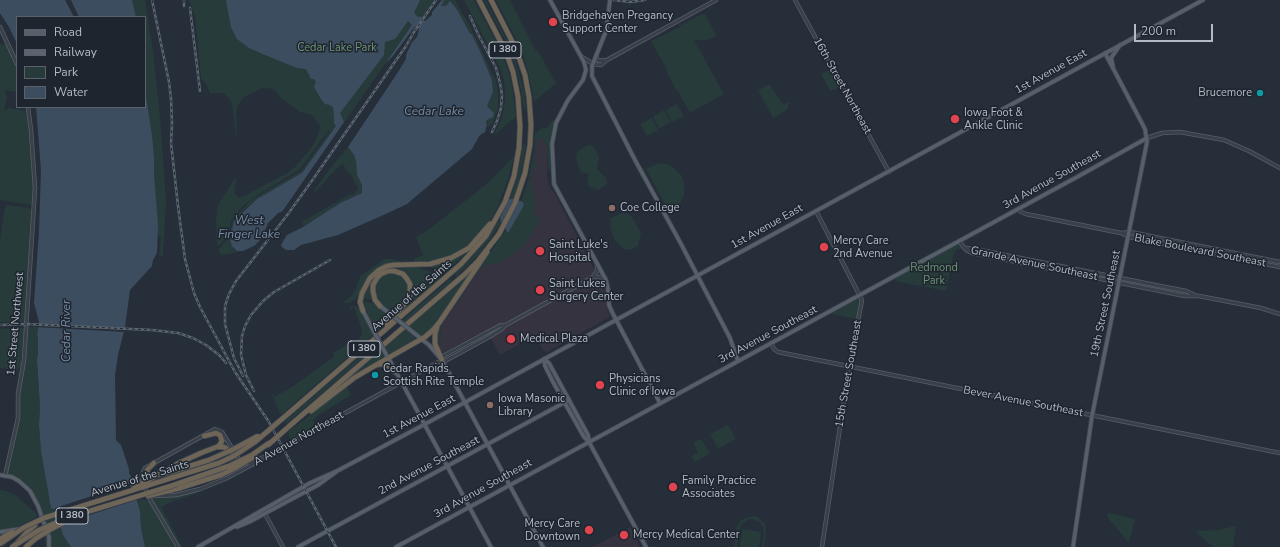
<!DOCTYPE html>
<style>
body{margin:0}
#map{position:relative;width:1280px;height:547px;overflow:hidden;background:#252e39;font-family:"Nunito Sans",sans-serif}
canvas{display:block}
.legend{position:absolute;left:16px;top:16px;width:130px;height:92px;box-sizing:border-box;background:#1e252f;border:1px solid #5a616b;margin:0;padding:5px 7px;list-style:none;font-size:12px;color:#b4bbc5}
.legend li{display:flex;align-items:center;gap:8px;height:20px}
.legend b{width:20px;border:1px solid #5a616b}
.scale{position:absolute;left:1134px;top:24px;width:79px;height:18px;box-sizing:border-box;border:2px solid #b4bbc5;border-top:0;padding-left:5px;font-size:12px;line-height:14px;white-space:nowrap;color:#b4bbc5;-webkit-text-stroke:3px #1e252f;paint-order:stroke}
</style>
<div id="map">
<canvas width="1280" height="547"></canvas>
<ul class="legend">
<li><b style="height:5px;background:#575f6a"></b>Road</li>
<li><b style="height:5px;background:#5b6570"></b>Railway</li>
<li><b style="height:11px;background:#283b3b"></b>Park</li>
<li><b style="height:11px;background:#3d4d60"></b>Water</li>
</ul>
<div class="scale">200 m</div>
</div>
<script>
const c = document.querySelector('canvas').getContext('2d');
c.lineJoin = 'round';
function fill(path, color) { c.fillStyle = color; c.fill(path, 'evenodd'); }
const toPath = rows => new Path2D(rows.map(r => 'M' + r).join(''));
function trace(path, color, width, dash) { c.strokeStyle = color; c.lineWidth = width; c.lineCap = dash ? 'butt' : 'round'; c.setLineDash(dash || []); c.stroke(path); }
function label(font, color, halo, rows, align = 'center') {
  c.font = font + ' "Nunito Sans",sans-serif'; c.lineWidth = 3; c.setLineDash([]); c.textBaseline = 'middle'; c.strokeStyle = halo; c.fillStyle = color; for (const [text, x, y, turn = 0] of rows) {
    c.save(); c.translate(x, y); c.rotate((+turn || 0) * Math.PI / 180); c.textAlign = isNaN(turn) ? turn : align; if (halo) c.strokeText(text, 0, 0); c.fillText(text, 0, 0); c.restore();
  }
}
const medical = toPath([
 [540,133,547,146,547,175,549,186,555,194,605,290,606,302,610,317,547,352,543,350,536,335,500,355,486,330,443,353,439,347,441,326,478,272,507,236,525,202,534,162,537,134],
 [630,527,640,547,593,547]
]);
const green = toPath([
 [132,0,145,0,153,52,161,128,166,202,163,256,159,256,161,238,158,235,154,174,154,157,152,135,145,90,145,17,136,17],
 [189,0,434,0,422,19,421,16,418,17,334,137,331,132,302,173,257,199,244,210,233,225,233,231,230,240,235,250,239,252,222,255,219,253,219,249,228,238,233,221,241,211,250,201,258,196,301,171,330,131,329,130,299,170,259,194,244,205,231,221,229,232,225,239,220,245,217,245,216,220,218,205,235,178,236,178,236,180,234,193,238,197,242,197,287,173,293,169,308,152,315,142,320,128,319,124,312,115,300,112,279,96,274,89,263,88,244,97,238,105,236,111,237,135,236,136,232,104,229,98,223,93,210,93,206,84,201,79,195,16],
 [444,0,455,0,475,36,496,81,498,93,498,108,493,123,489,127,486,123,489,119,493,112,487,106,493,92,492,80,480,51,472,35,469,32,458,11,449,2,446,6,440,6],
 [464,0,474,0,501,51,508,70,512,86,516,117,494,135,500,123,504,109,505,96,504,80,500,68],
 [484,0,486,0,513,52,525,94,526,108,524,111,521,90,515,65,505,40],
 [496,0,510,0,536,51,538,51,556,83,534,102,530,80,525,60,513,33],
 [702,14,705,14,717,36,707,40,694,40,724,94,690,113,684,101,682,100,682,98,677,89,676,90,666,71,667,70,651,41,680,27,679,26],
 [0,44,7,45,17,69,17,92,5,90,5,93,7,95,4,110,7,110,8,108,27,111,30,132,34,185,33,204,31,205,0,200],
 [831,69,839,85,838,88,830,91,821,74],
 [769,84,781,101,784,104,788,102,789,103,787,110,773,118,758,90],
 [677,104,684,116,672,122,666,110],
 [664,110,671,122,659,129,653,117],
 [652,118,658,130,647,136,640,124],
 [552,121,554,121,550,142,550,169,548,171,547,146,543,138,537,139,534,159,538,166,533,169,530,182,535,198,534,216,541,217,525,245,502,262,484,265,478,272,441,326,439,346,442,354,438,349,436,338,438,328,510,224,519,206,528,181,534,150,535,134,540,129,548,127],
 [526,143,523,165,519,181,513,199,510,199,517,177,523,146],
 [588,145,593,146,599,157,597,169,606,178,607,184,598,190,589,187,587,181,589,174,581,172,576,160,577,152],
 [348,147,354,155,356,161,357,175,362,185,362,193,347,199,335,206,327,212,304,226,301,222,351,194,353,195,355,194,355,192,359,190,350,173,348,173,343,164,338,167,315,192,314,191,331,167],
 [514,156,508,179,498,206,489,223,470,245,457,254,436,262,415,262,414,261,415,258,423,255,416,237,428,230,488,183],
 [659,163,668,164,674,168,682,176,684,184,684,195,680,204,668,210,646,169],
 [7,205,29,208,32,211,25,322,0,322,0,241,5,207],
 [622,213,628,214,632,217,641,233,638,246,630,250,624,249,619,245,615,240,610,228,611,218],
 [500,219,501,223,480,253,457,276,454,275,467,263,484,243],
 [957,245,960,246,963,249,957,249,953,256,946,291,895,281,896,278],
 [466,252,464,255,445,273,426,265,443,263,453,259],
 [385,259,392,259,406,263,391,264,368,279,358,297,350,303,343,303,343,302,349,298,356,289,360,276],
 [414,266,442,276,397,316,406,305,412,286,397,270,375,279,373,300,363,298,364,294,375,274,386,268],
 [475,268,434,327,423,337,409,326,453,289],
 [390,272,401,274,408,282,409,294,395,315,384,307,375,296,375,283,383,275],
 [450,279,453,280,428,302,404,323,401,321],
 [858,299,860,300,860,303,856,319,832,314,833,312],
 [363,301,373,303,392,318,377,332,364,309],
 [351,306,355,306,359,308,373,335,281,415,270,391,271,391,274,397,292,387,335,356,333,353,350,343,353,347,362,334,361,331,362,330,354,307,350,310,350,307],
 [28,327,38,327,37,335,38,335,38,357,37,360,40,407,39,425,41,451,50,500,55,508,63,535,71,547,46,547,40,513,35,499,19,481,5,476,16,425,18,394],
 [11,328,24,328,21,364,20,367,17,370,0,368,0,329],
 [406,329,415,337,414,342,390,355,389,354,385,347],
 [377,342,378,345,286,424,285,421],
 [381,350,385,358,340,387],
 [347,386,351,395,320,414,313,420,314,423,316,423,316,425,290,440,288,432],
 [728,425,736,439,718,449,710,434],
 [701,439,710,453,695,462,692,456,698,452,693,443],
 [0,490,6,491,15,495,36,513,37,517,13,529,0,530],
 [196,492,198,495,195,494,173,501,161,507,182,546,180,547,152,498,176,496],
 [143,499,149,502,177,547,145,547,141,528,140,511,137,500],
 [1109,513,1135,519,1129,543,1108,518,1107,515],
 [753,516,758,517,765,524,766,532,764,547,762,547,764,532,762,525,759,522,753,519,749,519,742,524,739,530,737,547,734,547,737,526,739,523,743,519],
 [1235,526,1236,527,1233,547,1213,547,1196,532,1197,531,1218,530],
 [742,529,761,532,759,547,740,547]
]);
const water = toPath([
 [0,0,65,0,74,17,17,17,17,44,9,27,0,13],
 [71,0,132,0,136,17,79,17],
 [226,0,420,0,414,13,418,17,421,16,422,19,425,21,432,15,432,12,442,0,444,0,441,6,446,6,450,1,458,11,469,32,472,35,480,51,492,80,493,92,487,106,494,113,493,117,487,120,486,123,487,125,485,132,480,135,472,149,407,204,388,213,338,235,301,245,294,250,286,250,282,247,281,245,287,235,303,227,342,202,362,193,362,185,357,175,356,161,354,155,348,147,398,72,406,59,406,55,412,42,417,37,419,29,416,26,413,29,393,56,385,64,412,25,408,21,395,39,385,42,384,55,340,113,344,122,284,209,281,212,278,213,268,223,261,239,254,246,243,251,237,251,232,246,230,240,234,221,240,215,257,199,302,173,336,126,334,123,334,117,333,107,330,105,325,104,321,99,314,87,316,82,314,79,311,79,306,69,297,68,265,55,249,48,237,39,231,27],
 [145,90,152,135,154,157,154,174,158,225,157,253,153,260,152,266,130,290,125,327,118,355,115,375,116,440,121,445,129,469,129,473,134,482,132,484,140,511,141,528,145,547,71,547,63,535,55,509,52,509,51,508,41,451,39,425,40,407,37,359,38,356,38,335,37,335,39,322,34,303,39,231,41,170,36,107,145,107],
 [509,199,513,199,521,201,524,204,523,207,508,233,501,222,500,218]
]);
const pier = toPath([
 [36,324,126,328,125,332,36,327],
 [132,483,133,486,135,485,139,499,74,520,58,526,56,519,65,515,56,518,54,511,55,510,55,508]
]);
const minor = toPath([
 [795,0,889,172],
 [0,27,17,64],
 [596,55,597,60,600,61,604,60],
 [582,57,593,64,601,65,607,60,716,0],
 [1147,138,1162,133,1180,132,1224,140,1249,151,1280,168],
 [1019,209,1021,212,1026,214,1121,233,1130,232,1280,262],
 [816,211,862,300,849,367,822,547],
 [1121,233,1129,237,1280,267],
 [959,241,966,250,972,253,1185,296,1199,296,1261,308,1280,314],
 [966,248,985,251,1160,286,1186,291,1197,296],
 [593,277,597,271,597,264],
 [771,343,774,349,778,352,1280,453],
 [442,360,443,356,501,325,504,326,593,277,600,277,605,278],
 [303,436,442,360,445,361,489,337,503,328,504,326],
 [5,476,18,418,18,394,24,360,35,188,31,130,28,107],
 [133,486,141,476],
 [152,496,176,495,200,489,225,479,261,460],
 [264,512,283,547],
 [178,547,148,496,142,479,142,475,145,468,215,429,222,432,240,461,242,463,249,463,269,455]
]);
const major = toPath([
 [550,0,584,62,586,70,583,80,568,100,556,123,552,144,554,184,606,280,608,289,609,305,612,312,660,403],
 [610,0,606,31,592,66,592,76,635,160,680,242,730,338,738,361],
 [1113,66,1111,58,1120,45],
 [380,306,389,313],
 [363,311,372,328],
 [414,333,429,345,442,360,543,547],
 [388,357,491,547],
 [544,359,549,363,588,435,589,442,646,547],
 [544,359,545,366,553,382,584,437,589,442],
 [0,475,12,477,19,481,30,491,38,506,46,529,49,537,49,547],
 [237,527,249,522,318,485,336,472],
 [0,532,20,529],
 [198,547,310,483,339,470,427,423,1203,0],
 [298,547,569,400],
 [396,547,1077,177,1147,138],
 [1073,547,1092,416,1147,142,1145,129,1105,53]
]);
const highway = toPath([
 [380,306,375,300,373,291,373,285,377,278,381,274,388,271,394,271,403,274,407,279,410,284,410,295,407,301,387,325],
 [363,311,360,302,362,293,370,278,379,270,387,266,394,265,430,264,451,258,469,248,490,224],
 [437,327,435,334,435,344,442,360],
 [376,365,425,337,433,330,439,323,487,252],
 [311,411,354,378,376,365,381,364,387,365,395,372],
 [289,413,461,264,486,236,505,202,514,176,519,148,520,126,518,97,513,72,506,52,479,0],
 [294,422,464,275,478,261,499,234,515,203,525,173,530,145,531,125,529,97,525,75,516,49,491,0],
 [217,447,224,447,232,453],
 [201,453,219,446,222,441,220,435,216,433,204,436],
 [154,463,147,470,148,474,151,476,171,472,209,460],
 [148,496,180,488],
 [16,544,29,530,35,525],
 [26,547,35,539]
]);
const rail = toPath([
 [152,0,169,82,171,99,172,123,171,143,178,206,185,259,194,293,200,307,235,372,269,422,336,547],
 [184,0,184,6],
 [614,0,630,2,645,0],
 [190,8,200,91],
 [470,16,478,34,496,68,500,83,502,95,501,108,497,121,492,132],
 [0,325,26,324,152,330,178,333,193,338,206,345,219,355,226,363],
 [243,376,234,358,225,324,225,306,229,294,236,281,288,214,311,182,406,46,414,32,436,0],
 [254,391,246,375,241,355,242,336,245,326,251,315,263,301,274,292,330,260]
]);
const minorBridge = toPath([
 [269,455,303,436]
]);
const majorBridge = toPath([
 [389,313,414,333],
 [372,328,387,356]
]);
const highwayBridge = toPath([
 [268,445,294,422],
 [209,460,234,449,258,436],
 [134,488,179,463,201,453],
 [180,488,221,475,235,468,255,456],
 [0,539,12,532],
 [35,539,51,529,65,522],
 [0,544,23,528,44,518,219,463,234,456,255,442,289,413],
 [12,547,39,530,67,518,171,486,229,466,252,455,269,443]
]);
const markers = [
 [553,22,5,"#e0444e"],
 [1260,93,4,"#0f9aa8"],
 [955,119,5,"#e0444e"],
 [612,208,4,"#8d6e63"],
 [824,247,5,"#e0444e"],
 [540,251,5,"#e0444e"],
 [540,290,5,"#e0444e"],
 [511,339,5,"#e0444e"],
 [375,375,4,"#0f9aa8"],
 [600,385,5,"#e0444e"],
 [490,405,4,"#8d6e63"],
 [673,487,5,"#e0444e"],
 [589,530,5,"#e0444e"],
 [624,535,5,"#e0444e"]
];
const shields = [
 [505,50,32],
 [364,349,32],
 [72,516,32]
];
const shieldNames = [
 ["I 380",505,50],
 ["I 380",364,349],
 ["I 380",72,516]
];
const poiNames = [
 ["Bridgehaven Pregancy",562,16],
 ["Support Center",562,29],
 ["Brucemore",1252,93,"right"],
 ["Iowa Foot &",964,113],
 ["Ankle Clinic",964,126],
 ["Coe College",620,208],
 ["Mercy Care",833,241],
 ["2nd Avenue",833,254],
 ["Saint Luke's",549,245],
 ["Hospital",549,258],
 ["Saint Lukes",549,284],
 ["Surgery Center",549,297],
 ["Medical Plaza",520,339],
 ["Cedar Rapids",383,369],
 ["Scottish Rite Temple",383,382],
 ["Physicians",609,379],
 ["Clinic of Iowa",609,392],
 ["Iowa Masonic",498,399],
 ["Library",498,412],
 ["Family Practice",682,481],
 ["Associates",682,494],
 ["Mercy Care",580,524,"right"],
 ["Downtown",580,537,"right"],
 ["Mercy Medical Center",633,535]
];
const parkNames = [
 ["Cedar Lake Park",337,48],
 ["Redmond",934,268],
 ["Park",934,281]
];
const streetNames = [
 ["1st Avenue East",1051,72,-29],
 ["16th Street Northeast",842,86,61],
 ["3rd Avenue Southeast",1052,180,-29],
 ["1st Avenue East",767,227,-29],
 ["Blake Boulevard Southeast",1200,251,11],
 ["Grande Avenue Southeast",1034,264,12],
 ["Avenue of the Saints",412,296,-41],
 ["19th Street Southeast",1106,304,-78],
 ["1st Street Northwest",16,324,-85],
 ["3rd Avenue Southeast",768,335,-28],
 ["15th Street Southeast",849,374,-80],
 ["Bever Avenue Southeast",1023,402,11],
 ["1st Avenue East",419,417,-28],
 ["A Avenue Northeast",299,439,-29],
 ["2nd Avenue Southeast",429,466,-28],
 ["Avenue of the Saints",140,479,-17],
 ["3rd Avenue Southeast",483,489,-29]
];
const waterNames = [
 ["Cedar Lake",434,112],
 ["West",249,221],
 ["Finger Lake",249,235],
 ["Cedar River",67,331,-90]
];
fill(medical, '#34333f');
fill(green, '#283b3b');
fill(water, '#3d4d60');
fill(pier, '#252e39');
trace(minor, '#575e68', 4.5);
trace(major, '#424953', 5);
trace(highway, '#444b55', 6);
trace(minor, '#39404a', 3);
trace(major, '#575f6a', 3.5);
trace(highway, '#6f6557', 4.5);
trace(rail, '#5b6570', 2.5);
trace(rail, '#1e252f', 1, [3]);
trace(minorBridge, '#575e68', 4.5, []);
trace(majorBridge, '#424953', 5, []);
trace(highwayBridge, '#444b55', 6, []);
trace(minorBridge, '#39404a', 3);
trace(majorBridge, '#575f6a', 3.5);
trace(highwayBridge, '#6f6557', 4.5);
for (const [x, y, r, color] of markers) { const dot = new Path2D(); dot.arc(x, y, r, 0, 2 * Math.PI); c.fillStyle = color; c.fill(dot); trace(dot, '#1e252f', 1.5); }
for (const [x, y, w] of shields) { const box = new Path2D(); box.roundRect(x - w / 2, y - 8, w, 16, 3); c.fillStyle = '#1e252f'; c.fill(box); trace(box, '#b4bbc5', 1); }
label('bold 10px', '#b4bbc5', null, shieldNames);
label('11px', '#b4bbc5', '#1e252f', poiNames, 'left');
label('11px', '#6e9476', '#1e252f', parkNames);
label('11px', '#b4bbc5', '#1e252f', streetNames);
label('italic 12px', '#788da5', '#1e252f', waterNames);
</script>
